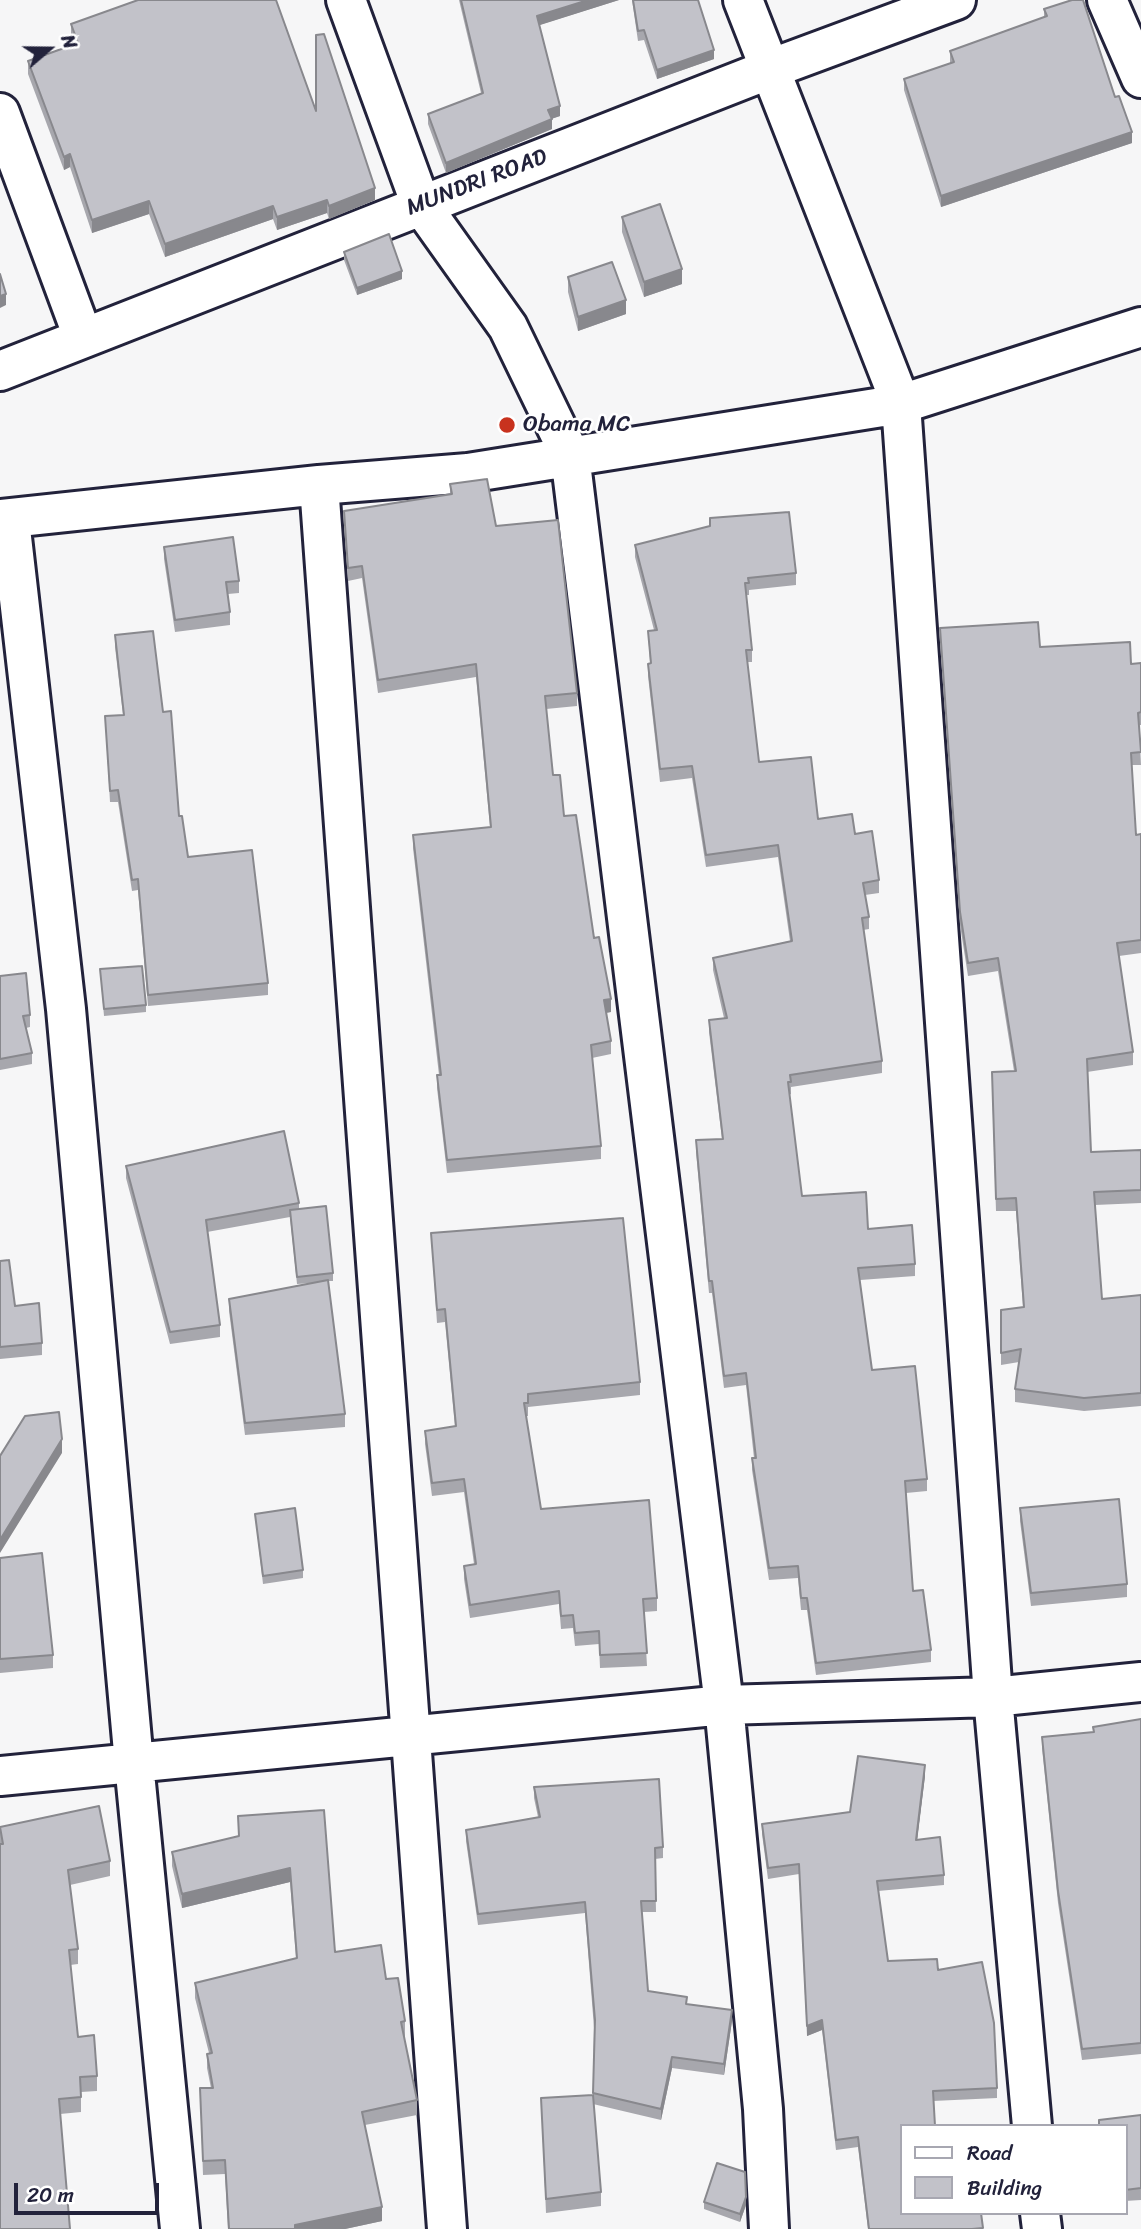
<!DOCTYPE html>
<style>
body{margin:0}
#map{position:relative;width:1141px;height:2229px;overflow:hidden;background:#f6f6f7;font-family:Sriracha,sans-serif}
canvas{display:block}
.legend{position:absolute;left:900px;top:2124px;width:228px;height:91px;box-sizing:border-box;background:#fff;border:2px solid #a7a7b1;margin:0;padding:9px 12px;list-style:none;font-size:21px;color:#22223b}
.legend li{display:flex;align-items:center;gap:14px;height:35px}
.legend b{width:35px;border:2px solid #a7a7b1}
.north{position:absolute;left:14px;top:14px;width:70px;height:70px;-webkit-text-stroke:5px #fff;paint-order:stroke;rotate:70deg;font-size:19px;font-weight:700;line-height:28px;text-align:center;color:#22223b}
.north::after{content:'';display:block;margin:auto;width:24px;height:32px;background:#22223b;clip-path:polygon(50% 0,100% 100%,50% 72%,0 100%)}
.scale{position:absolute;left:14px;top:2183px;width:145px;height:32px;box-sizing:border-box;border:4px solid #22223b;border-top:0;padding-left:9px;font-size:21px;line-height:24px;white-space:nowrap;color:#22223b;-webkit-text-stroke:5px #fff;paint-order:stroke}
</style>
<div id="map">
<canvas width="1141" height="2229"></canvas>
<ul class="legend">
<li><b style="height:9px;background:#fff"></b>Road</li>
<li><b style="height:19px;background:#c2c2c9"></b>Building</li>
</ul>
<div class="north">N</div>
<div class="scale">20 m</div>
</div>
<script>
const c = document.querySelector('canvas').getContext('2d');
c.lineJoin = 'round';
const toPath = rows => new Path2D(rows.map(r => 'M' + r).join(''));
function trace(path, color, width, dash) { c.strokeStyle = color; c.lineWidth = width; c.lineCap = dash ? 'butt' : 'round'; c.setLineDash(dash || []); c.stroke(path); }
function fill(path, color) { c.fillStyle = color; c.fill(path, 'evenodd'); }
function label(font, color, halo, rows, align = 'center') {
  c.font = font + ' Sriracha,sans-serif'; c.lineWidth = 5; c.setLineDash([]); c.textBaseline = 'middle'; c.strokeStyle = halo; c.fillStyle = color; for (const [text, x, y, turn = 0] of rows) {
    c.save(); c.translate(x, y); c.rotate((+turn || 0) * Math.PI / 180); c.textAlign = isNaN(turn) ? turn : align; if (halo) c.strokeText(text, 0, 0); c.fillText(text, 0, 0); c.restore();
  }
}
const street = toPath([
 [346,0,421,205,508,327,570,455,724,1705,763,2109,769,2229],
 [743,0,901,404,993,1697,1032,2126],
 [1107,0,1141,78],
 [0,113,83,337],
 [0,371,770,69,956,0],
 [319,485,447,2229],
 [0,519,319,485,468,473,901,404,1141,327],
 [10,520,66,1009,134,1763,180,2229],
 [0,1776,724,1705,993,1697,1141,1682],
 [1040,2213,1042,2229]
]);
const wall = toPath([
 [459,0,619,0,539,25,560,116,551,119,552,129,446,173,428,124,428,114,481,93],
 [632,0,698,0,714,59,657,79,644,40,638,41],
 [1044,9,1132,143,941,207,904,90,904,79,950,63,950,51,1044,17],
 [71,24,316,111,375,200,329,219,327,213,277,230,273,219,165,257,149,214,92,233,70,167,64,170,28,74,28,61,74,44,71,36],
 [622,217,682,284,644,297,622,232],
 [344,252,402,279,357,295,344,260],
 [568,277,626,314,578,331,568,292],
 [450,484,496,526,577,693,577,706,546,709,553,775,611,1012,606,1013,611,1041,611,1054,592,1058,601,1146,601,1159,447,1173,437,1088,437,1075,439,1075,413,848,413,835,490,827,476,677,378,693,362,578,348,581,344,511,450,494],
 [710,518,796,573,796,585,749,590,749,595,746,595,752,650,752,662,747,662,759,762,818,819,855,834,879,880,879,893,865,895,869,917,869,929,863,930,882,1061,882,1073,791,1087,791,1094,789,1095,802,1196,868,1229,915,1264,915,1276,860,1280,872,1370,927,1479,927,1491,906,1493,913,1591,931,1650,931,1662,816,1675,807,1610,801,1610,798,1578,769,1580,752,1470,752,1458,754,1458,746,1385,724,1388,712,1293,709,1293,696,1152,696,1140,722,1139,709,1032,709,1020,724,1018,713,970,713,958,790,941,778,857,706,867,692,778,660,782,648,676,648,664,650,663,648,631,654,630,635,557,635,545,710,526],
 [164,547,239,581,239,593,228,594,230,612,230,625,175,632,164,559],
 [940,628,1131,664,1141,663,1141,725,1139,725,1141,765,1132,765,1136,835,1141,834,1141,953,1119,956,1133,1052,1133,1065,1087,1072,1091,1152,1141,1150,1141,1203,1095,1205,1102,1299,1141,1295,1141,1406,1084,1411,1015,1402,1015,1389,1019,1362,1001,1365,1001,1310,1023,1307,1016,1211,996,1211,992,1085,1014,1071,998,971,968,976,960,925],
 [115,635,163,712,179,816,188,857,268,983,268,995,148,1006,138,890,132,891,118,802,110,802,105,716,123,715,115,647],
 [100,969,146,1005,146,1012,104,1016],
 [0,976,30,1015,30,1027,26,1028,32,1053,32,1064,0,1070],
 [126,1166,299,1203,299,1209,333,1273,333,1281,328,1281,345,1414,345,1427,245,1435,229,1311,229,1299,312,1283,297,1284,290,1217,207,1232,220,1325,220,1337,170,1344,126,1178],
 [431,1233,640,1382,640,1395,528,1407,528,1416,526,1416,541,1509,657,1598,657,1611,644,1612,647,1666,600,1668,599,1644,575,1646,573,1628,561,1629,559,1604,470,1618,464,1579,464,1566,474,1564,464,1492,432,1496,425,1444,425,1431,455,1427,445,1322,437,1323],
 [0,1261,15,1306,42,1343,42,1355,0,1359],
 [1020,1508,1127,1584,1127,1597,1031,1606,1020,1521],
 [255,1514,303,1570,303,1578,263,1584],
 [0,1558,53,1655,53,1668,0,1673],
 [1141,1719,1141,2054,1082,2060,1058,1903,1042,1748,1042,1737,1093,1732,1093,1727],
 [925,1776,917,1839,944,1875,944,1885,878,1891,888,1961,938,1970,997,2088,997,2098,933,2101,901,2213,981,2213,983,2229,868,2229,858,2147,836,2150,822,2030,807,2036,799,1874,768,1879,762,1834,762,1824,850,1812],
 [534,1787,663,1847,663,1858,655,1859,656,1912,642,1912,648,1991,732,2021,724,2075,672,2068,661,2120,593,2104,601,2192,601,2206,546,2213,541,2098,593,2099,594,2028,585,1913,478,1925,466,1841,466,1830,538,1817,534,1798],
 [324,1810,335,1952,386,1979,405,2021,405,2036,404,2036,417,2100,417,2115,365,2125,382,2221,345,2229,228,2229,225,2174,203,2175,200,2088,211,2088,207,2068,207,2054,209,2053,195,1998,195,1983,296,1958,290,1882,182,1908,172,1866,172,1852,238,1836],
 [0,1827,110,1861,110,1876,70,1885,78,1949,78,1964,70,1965,78,2037,97,2076,97,2091,81,2092,81,2112,60,2114,0,2229],
 [1141,2115,1141,2200,1125,2201,1125,2126],
 [704,2202,746,2205,740,2222,704,2209]
]);
const shadedWall = toPath([
 [588,0,619,0,537,26,537,16],
 [714,50,714,59,657,79,657,70],
 [560,106,560,116,548,120,548,110],
 [552,119,552,129,446,173,446,163],
 [1132,132,1132,143,941,207,941,196],
 [70,154,70,167,64,170,64,157],
 [375,188,375,200,329,219,329,206],
 [327,200,327,213,277,230,277,217],
 [149,201,149,214,92,233,92,220],
 [273,206,273,219,165,257,165,244],
 [682,269,682,284,644,297,644,282],
 [402,271,402,279,357,295,357,288],
 [6,294,6,305,0,308,0,296],
 [626,300,626,314,578,331,578,317],
 [611,999,611,1012,604,1013,604,1000],
 [62,1439,62,1453,0,1553,0,1540],
 [925,1765,925,1776,916,1850,916,1840],
 [290,1868,290,1882,182,1908,182,1894],
 [732,2010,732,2021,724,2075,724,2064],
 [822,2020,822,2030,807,2036,807,2026],
 [672,2057,672,2068,661,2120,661,2109],
 [746,2197,746,2205,740,2222,740,2214],
 [382,2207,382,2221,345,2229,295,2229,295,2225]
]);
const building = toPath([
 [138,0,276,0,316,111,316,35,324,34,375,188,329,206,327,200,277,217,273,206,165,244,149,201,92,220,70,154,64,157,28,61,78,43,71,24,138,0],
 [461,0,588,0,537,16,560,106,548,110,552,119,446,163,428,114,483,93,461,0],
 [633,0,698,0,714,50,657,70,644,30,638,31,633,0],
 [1072,0,1083,0,1115,97,1119,96,1132,132,941,196,904,79,954,62,950,51,1047,16,1044,9,1072,0],
 [660,204,682,269,644,282,622,217,660,204],
 [389,234,402,271,357,288,344,252,389,234],
 [612,262,626,300,578,317,568,277,612,262],
 [0,274,6,294,0,296,0,274],
 [487,479,496,526,558,520,577,693,545,696,553,775,560,775,564,816,576,815,594,938,599,937,611,999,604,1000,611,1041,591,1045,601,1146,447,1160,437,1075,441,1075,413,835,491,827,476,664,378,680,362,566,348,568,344,511,452,494,450,484,487,479],
 [789,512,796,573,748,578,749,583,745,583,752,650,746,650,759,762,811,757,818,819,852,814,855,834,872,831,879,880,863,883,869,917,862,918,882,1061,790,1075,791,1082,788,1082,802,1196,866,1192,868,1229,912,1225,915,1264,858,1268,872,1370,915,1366,927,1479,905,1481,913,1591,923,1590,931,1650,816,1663,807,1598,801,1598,798,1566,769,1568,752,1458,756,1458,746,1373,724,1376,712,1281,709,1281,696,1140,723,1139,709,1020,727,1018,713,958,792,941,778,845,706,855,692,766,660,769,648,664,651,663,648,631,657,630,635,545,710,526,710,518,789,512],
 [233,537,239,581,226,582,230,612,175,620,164,547,233,537],
 [1038,622,1040,647,1130,642,1131,664,1141,663,1141,712,1138,713,1141,752,1131,753,1136,835,1141,834,1141,940,1117,943,1133,1052,1087,1059,1091,1152,1141,1150,1141,1190,1094,1192,1102,1299,1141,1295,1141,1393,1084,1398,1015,1389,1021,1349,1001,1353,1001,1310,1024,1307,1016,1198,996,1199,992,1072,1016,1071,998,958,968,963,960,912,940,628,1038,622],
 [153,631,163,712,171,711,179,816,182,816,188,857,252,850,268,983,148,995,138,879,132,880,118,790,110,791,105,716,124,715,115,635,153,631],
 [142,966,146,1005,104,1009,100,969,142,966],
 [26,973,30,1015,23,1016,32,1053,0,1059,0,976,26,973],
 [284,1131,299,1203,206,1220,220,1325,170,1332,126,1166,284,1131],
 [326,1206,333,1273,297,1277,290,1210,326,1206],
 [623,1218,640,1382,528,1394,528,1403,524,1403,541,1509,649,1500,657,1598,643,1599,647,1653,600,1655,599,1631,575,1633,573,1615,561,1616,559,1591,470,1605,464,1566,476,1564,464,1479,432,1483,425,1431,456,1426,445,1309,437,1310,431,1233,623,1218],
 [9,1260,15,1306,39,1303,42,1343,0,1347,0,1261,9,1260],
 [328,1280,345,1414,245,1423,229,1299,328,1280],
 [59,1412,62,1439,0,1540,0,1456,25,1416,59,1412],
 [1119,1499,1127,1584,1031,1593,1020,1508,1119,1499],
 [295,1508,303,1570,263,1576,255,1514,295,1508],
 [42,1553,53,1655,0,1659,0,1558,42,1553],
 [1141,1719,1141,2043,1082,2049,1058,1891,1042,1737,1094,1732,1093,1727,1141,1719],
 [858,1756,925,1765,916,1840,940,1837,944,1875,877,1881,888,1961,937,1959,938,1970,982,1962,994,2023,997,2088,933,2091,935,2126,901,2126,901,2213,981,2213,983,2228,972,2229,869,2229,858,2137,836,2140,822,2020,807,2026,799,1864,768,1868,762,1824,850,1812,858,1756],
 [659,1779,663,1847,655,1848,656,1901,641,1901,648,1991,687,1997,686,2004,732,2010,724,2064,672,2057,661,2109,593,2093,595,2020,585,1902,478,1914,466,1830,540,1817,534,1787,659,1779],
 [99,1806,110,1861,68,1870,78,1949,69,1950,78,2037,94,2035,97,2076,80,2077,81,2097,59,2099,70,2229,0,2229,0,1844,3,1844,0,1827,99,1806],
 [324,1810,335,1952,381,1945,386,1979,398,1978,405,2021,401,2022,417,2100,362,2112,382,2207,295,2225,295,2229,229,2229,225,2160,203,2161,200,2088,213,2088,207,2054,212,2053,195,1983,297,1958,290,1868,182,1894,172,1852,239,1836,238,1816,324,1810],
 [593,2095,601,2192,546,2199,541,2098,593,2095],
 [1141,2115,1141,2188,1125,2190,1125,2126,1099,2126,1099,2120,1141,2115],
 [717,2163,745,2172,746,2197,740,2214,704,2202,717,2163]
]);
const markers = [
 [507,425,9,"#c8321e"]
];
const streetNames = [
 ["MUNDRI ROAD",477,183,-21]
];
const poiNames = [
 ["Obama MC",523,425]
];
trace(street, '#22223b', 44);
trace(street, '#fff', 38);
fill(wall, '#a7a7ad');
fill(shadedWall, '#88888d');
fill(building, '#c2c2c9');
trace(building, '#88888d', 2);
for (const [x, y, r, color] of markers) { const dot = new Path2D(); dot.arc(x, y, r, 0, 2 * Math.PI); c.fillStyle = color; c.fill(dot); trace(dot, '#fff', 2.5); }
label('23px', '#22223b', '#fff', streetNames);
label('23px', '#22223b', '#fff', poiNames, 'left');
</script>
